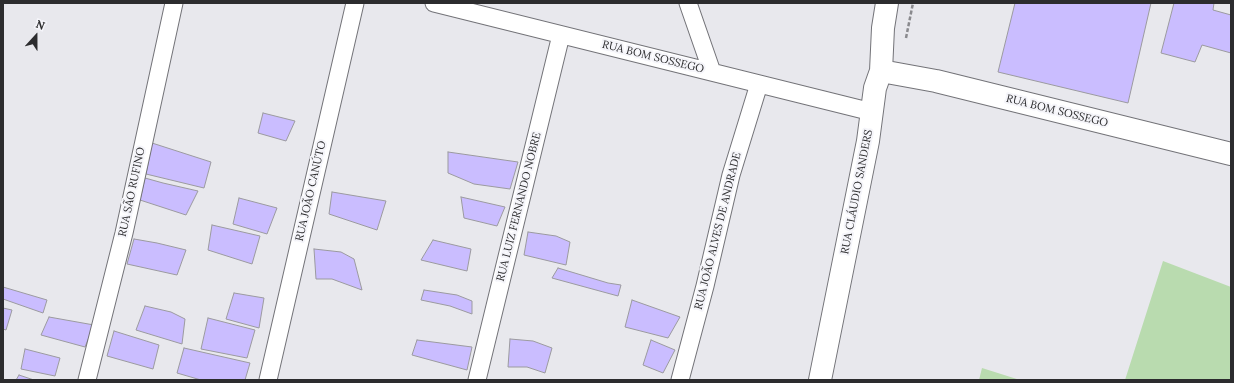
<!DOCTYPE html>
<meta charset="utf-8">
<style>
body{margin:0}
#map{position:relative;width:1234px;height:383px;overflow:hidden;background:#e8e8ed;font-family:Lora,serif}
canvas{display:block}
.frame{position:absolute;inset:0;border:4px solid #2c2c2e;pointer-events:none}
.north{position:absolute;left:16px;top:16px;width:40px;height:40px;-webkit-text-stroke:3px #f5f5fa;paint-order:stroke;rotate:21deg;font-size:11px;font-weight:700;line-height:16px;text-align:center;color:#2c2c2e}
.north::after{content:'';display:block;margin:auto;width:14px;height:18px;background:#2c2c2e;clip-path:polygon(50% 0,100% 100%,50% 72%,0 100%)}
</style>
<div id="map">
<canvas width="1234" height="383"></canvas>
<div class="frame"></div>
<div class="north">N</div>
</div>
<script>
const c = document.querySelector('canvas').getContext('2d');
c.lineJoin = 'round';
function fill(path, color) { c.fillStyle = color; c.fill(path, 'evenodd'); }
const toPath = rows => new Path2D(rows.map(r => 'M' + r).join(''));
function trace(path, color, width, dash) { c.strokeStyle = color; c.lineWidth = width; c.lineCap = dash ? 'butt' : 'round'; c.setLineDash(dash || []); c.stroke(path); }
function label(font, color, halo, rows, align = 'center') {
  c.font = font + ' Lora,serif'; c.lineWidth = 4; c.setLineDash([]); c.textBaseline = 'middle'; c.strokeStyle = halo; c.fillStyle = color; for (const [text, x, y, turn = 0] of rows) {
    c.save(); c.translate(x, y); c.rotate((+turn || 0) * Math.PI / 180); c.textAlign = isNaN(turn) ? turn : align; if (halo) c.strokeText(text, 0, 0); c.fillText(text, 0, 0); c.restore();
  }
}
const green = toPath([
 [1163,261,1231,287,1231,380,1125,380],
 [982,368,1020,380,979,380]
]);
const building = toPath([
 [1015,3,1151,3,1128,103,998,72,1015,3],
 [1174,3,1214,3,1213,10,1231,15,1231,53,1202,45,1195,62,1161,53,1174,3],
 [263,113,295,121,286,141,258,133,263,113],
 [152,143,211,162,204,188,146,174,152,143],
 [448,152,518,162,510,189,474,184,448,173,448,152],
 [145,178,163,183,198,191,186,215,140,200,145,178],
 [332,192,386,201,377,230,329,214,332,192],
 [461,197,505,207,497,226,464,218,461,197],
 [239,198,277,208,267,234,233,224,239,198],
 [212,225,260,236,252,264,208,250,212,225],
 [528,232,556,236,570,242,566,265,524,255,528,232],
 [134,239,157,243,186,250,177,275,127,264,134,239],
 [433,240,471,249,467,271,421,260,433,240],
 [314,249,341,252,354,259,362,290,332,279,316,279,314,249],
 [558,268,608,283,621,285,618,296,552,278,558,268],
 [3,287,47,300,43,313,3,299,3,287],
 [424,290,457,295,472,301,472,314,450,306,421,300,424,290],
 [234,293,264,298,259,328,226,319,234,293],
 [632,300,680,317,668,338,625,327,632,300],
 [145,306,171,312,185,319,182,344,136,330,145,306],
 [3,308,12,310,6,330,3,329,3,308],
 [49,317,94,325,85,347,41,335,49,317],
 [208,318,255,330,247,358,201,349,208,318],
 [114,331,159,345,153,369,107,356,114,331],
 [510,339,533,341,552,348,545,373,527,367,508,367,510,339],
 [417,340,472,347,467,370,412,355,417,340],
 [651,340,675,350,663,373,643,365,651,340],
 [184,348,250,363,245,380,201,380,177,373,184,348],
 [25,349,60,358,55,376,21,369,25,349],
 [19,375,34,380,16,380,19,375]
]);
const path = toPath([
 [906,38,913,3]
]);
const minor = toPath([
 [434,3,872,112],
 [688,3,712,72],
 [87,380,124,233,174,3],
 [268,380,355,3],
 [477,380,561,35],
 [680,380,705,286,731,175,759,84]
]);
const secondary = toPath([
 [881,71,936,81,1231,154],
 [820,380,868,141,875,88,881,71,883,28,887,3]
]);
const streetNames = [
 ["RUA BOM SOSSEGO",653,57,14],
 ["RUA BOM SOSSEGO",1057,111,14],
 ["RUA JOÃO CANÚTO",311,191,-77],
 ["RUA SÃO RUFINO",132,192,-78],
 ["RUA CLÁUDIO SANDERS",857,192,-79],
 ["RUA LUIZ FERNANDO NOBRE",519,207,-76],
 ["RUA JOÃO ALVES DE ANDRADE",718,231,-76]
];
fill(green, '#b9dbaf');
fill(building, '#cabdff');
trace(building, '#9b9a9f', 1);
trace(minor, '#737378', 19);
trace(secondary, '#737378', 24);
trace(path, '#8a8a8e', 2.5, [4, 2]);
trace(minor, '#fff', 17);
trace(secondary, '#fff', 22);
label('11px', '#2c2c2e', '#f5f5fa', streetNames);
</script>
